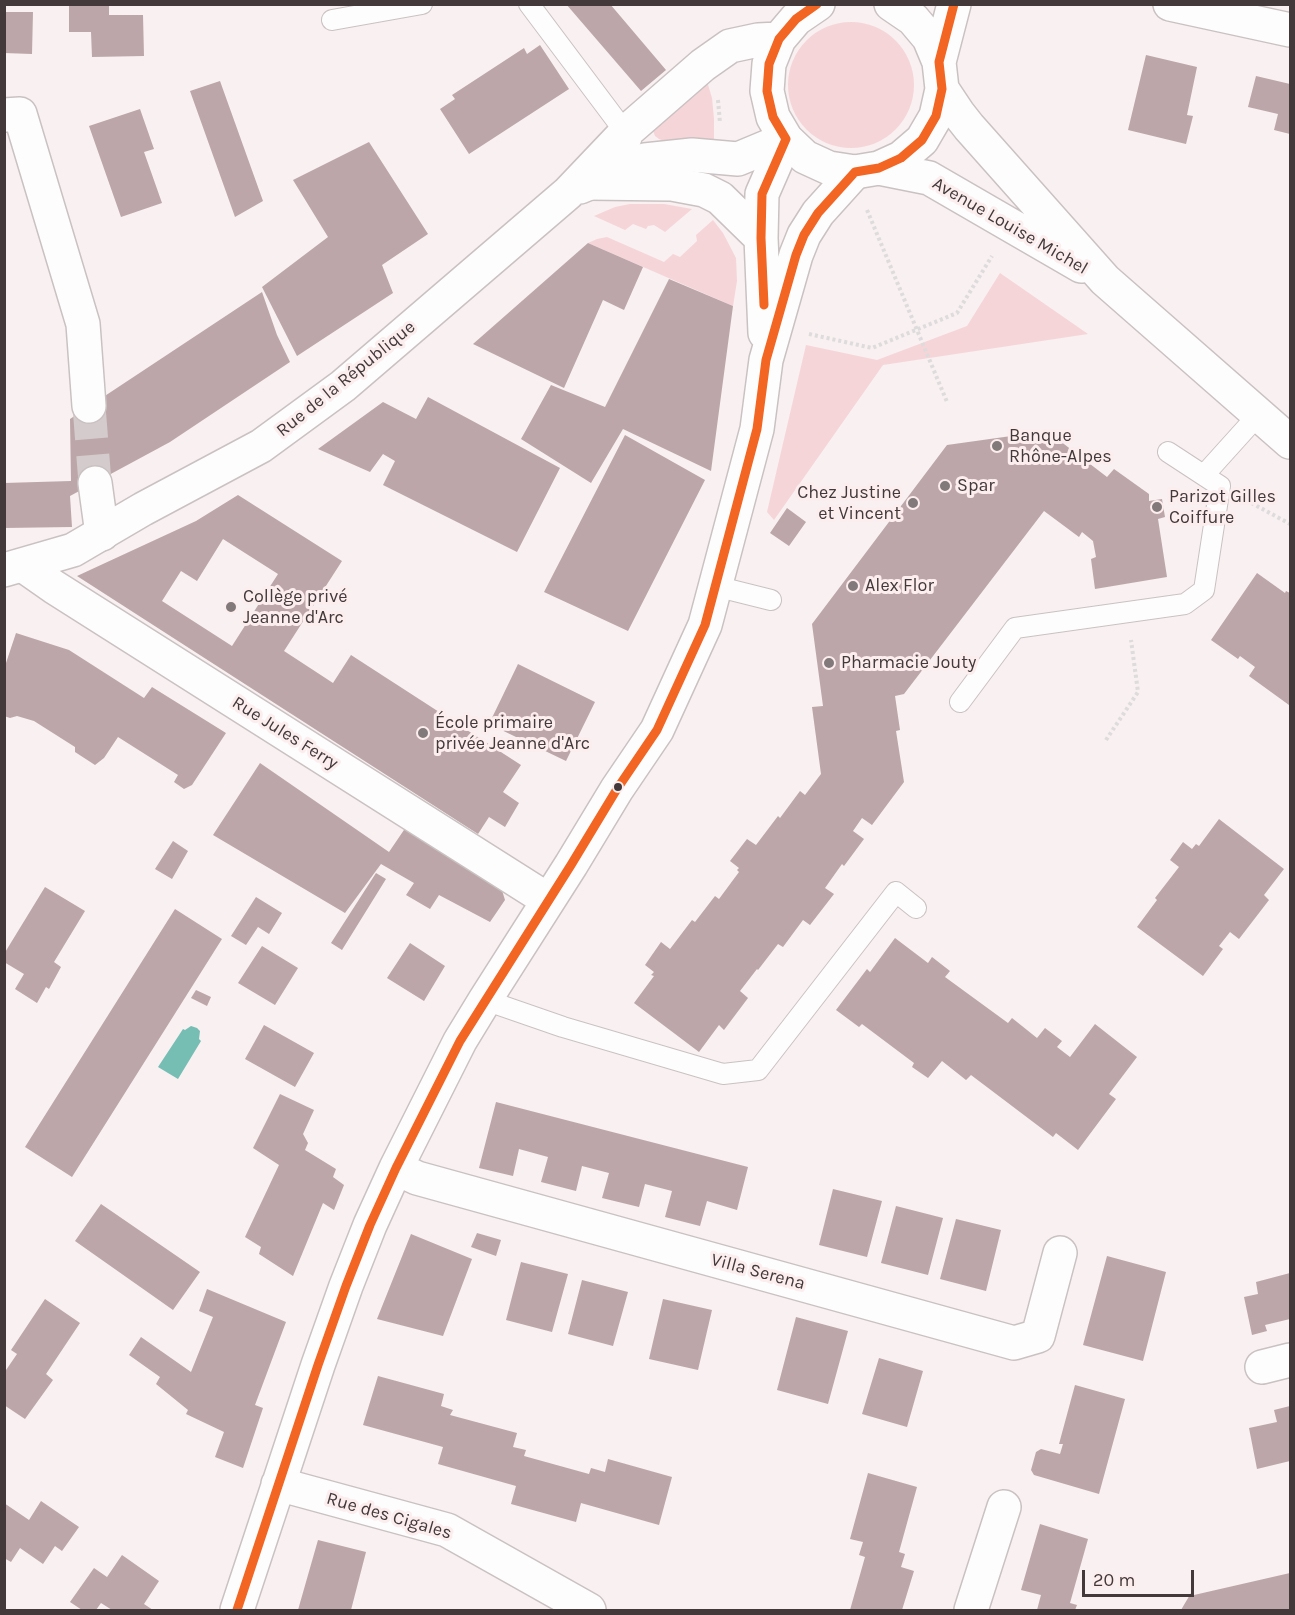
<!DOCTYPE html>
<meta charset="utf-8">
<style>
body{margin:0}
#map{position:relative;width:1295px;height:1615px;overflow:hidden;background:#f8f0f1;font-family:Karla,sans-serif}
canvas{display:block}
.frame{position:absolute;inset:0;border:6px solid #43393a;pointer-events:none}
.scale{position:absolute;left:1082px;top:1570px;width:112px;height:27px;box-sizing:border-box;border:3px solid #43393a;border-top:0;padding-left:8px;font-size:18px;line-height:21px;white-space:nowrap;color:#43393a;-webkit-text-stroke:4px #fcedee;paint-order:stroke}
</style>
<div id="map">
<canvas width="1295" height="1615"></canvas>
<div class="frame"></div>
<div class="scale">20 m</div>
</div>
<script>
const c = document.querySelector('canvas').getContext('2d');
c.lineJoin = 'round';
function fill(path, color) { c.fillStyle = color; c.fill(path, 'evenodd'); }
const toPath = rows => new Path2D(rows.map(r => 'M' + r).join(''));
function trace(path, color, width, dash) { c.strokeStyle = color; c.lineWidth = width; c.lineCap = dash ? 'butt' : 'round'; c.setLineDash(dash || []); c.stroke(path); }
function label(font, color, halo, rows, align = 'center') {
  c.font = font + ' Karla,sans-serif'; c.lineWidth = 6; c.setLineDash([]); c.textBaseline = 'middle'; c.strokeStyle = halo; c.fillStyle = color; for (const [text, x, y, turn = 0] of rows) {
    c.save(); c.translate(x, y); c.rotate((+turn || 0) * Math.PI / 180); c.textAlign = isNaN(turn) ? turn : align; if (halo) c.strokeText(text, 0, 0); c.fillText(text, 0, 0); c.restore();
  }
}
const green = toPath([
 '788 85a63 63 0 1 1 126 0a63 63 0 1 1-126 0Z',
 [706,78,712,98,714,119,714,140,692,138,664,141,659,139,655,136,652,128],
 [630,204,664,204,692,209,665,232,654,225,648,226,646,229,633,224,625,230,594,216,615,207],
 [713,220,723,233,736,258,737,281,733,306,588,243,597,239,607,237,664,262,673,254,680,257,697,241,696,235],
 [1000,273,1088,334,883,365,774,520,767,512,806,345,877,360,967,326]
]);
const water = toPath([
 [191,1026,197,1028,200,1031,199,1039,201,1041,178,1079,158,1067,183,1029,185,1030]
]);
const building = toPath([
 [566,4,610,4,666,70,641,91],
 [69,5,109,5,109,15,143,15,144,56,92,57,91,32,69,32],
 [4,12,33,12,32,54,4,53],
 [540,45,569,89,469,154,440,109,455,99,452,95,524,48,527,54],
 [1146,55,1197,67,1187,115,1193,116,1186,144,1128,130],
 [1256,76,1290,84,1290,134,1274,130,1278,114,1248,107],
 [220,81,263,201,235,217,190,91],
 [140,109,154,149,144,152,162,203,121,217,89,126],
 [369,142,428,234,382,265,393,293,297,356,262,287,328,237,293,180],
 [588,243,643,267,624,310,603,300,564,388,473,344],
 [669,279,733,306,711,471,623,429,591,483,521,439,551,385,605,407],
 [262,292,277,335,290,362,170,442,70,496,72,527,4,528,4,483,71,481,70,419],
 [428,397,560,468,517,552,383,485,395,461,383,454,370,472,318,449,383,402,416,419],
 [1047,431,1107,477,1114,469,1149,494,1149,501,1162,499,1165,517,1158,519,1167,577,1095,589,1091,559,1096,557,1093,541,1082,532,1079,537,1044,511,904,694,895,696,900,730,896,731,904,782,872,825,862,818,853,831,864,839,844,866,842,864,825,888,834,894,810,925,803,920,783,947,778,944,758,970,757,969,740,991,748,998,724,1030,719,1025,699,1052,634,1003,654,976,651,975,654,972,645,965,661,942,670,949,692,920,695,922,715,896,719,899,739,872,737,870,739,868,730,861,747,839,756,845,778,816,780,818,800,791,805,795,821,774,812,707,823,706,812,624,947,445],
 [625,435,705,480,628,631,544,592],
 [238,495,342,561,284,651,333,683,351,655,521,765,503,792,519,803,505,827,489,817,478,834,77,576,196,521],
 [223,539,278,574,232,646,162,601,181,571,197,581],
 [787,508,806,522,789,546,770,533],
 [1257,573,1285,593,1286,591,1290,593,1290,702,1289,705,1249,676,1255,667,1240,656,1238,659,1211,640],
 [16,633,69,650,144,698,152,687,226,733,192,785,184,789,174,782,178,775,118,737,104,758,95,765,75,752,75,747,34,721,17,716,10,718,4,716,4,669],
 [518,664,595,702,566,761,489,724],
 [260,763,389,852,406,827,500,884,505,900,490,922,439,895,430,909,406,895,414,883,381,864,345,913,213,835],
 [1219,819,1284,869,1264,895,1269,900,1239,939,1230,932,1219,946,1223,949,1203,976,1137,927,1157,900,1155,898,1179,867,1170,860,1183,842,1192,849,1196,844,1199,846],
 [173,841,188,851,172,879,155,869],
 [376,873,386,879,342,950,331,943],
 [45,887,85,911,54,962,61,967,49,989,46,987,37,1003,15,989,24,974,4,962,4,954],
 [256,897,282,913,269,934,258,927,246,945,231,936],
 [175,909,222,939,72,1177,25,1147],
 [895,938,928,963,932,957,950,971,945,977,1008,1023,1012,1018,1037,1038,1045,1028,1062,1041,1057,1047,1070,1057,1095,1024,1137,1057,1109,1094,1116,1099,1078,1150,1056,1133,1053,1137,971,1075,966,1080,942,1061,928,1078,912,1067,914,1063,862,1024,859,1027,836,1010,867,969,870,972],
 [410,943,445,966,424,1001,387,978],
 [262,946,298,968,275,1005,238,983],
 [196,990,211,997,207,1006,191,998],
 [264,1025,314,1053,295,1087,245,1059],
 [280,1094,314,1110,303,1134,308,1143,305,1150,336,1169,333,1177,344,1185,334,1210,323,1203,293,1276,259,1254,261,1247,245,1237,279,1165,253,1148],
 [496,1102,748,1167,737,1210,707,1201,700,1226,665,1217,672,1191,645,1184,639,1207,602,1198,609,1173,582,1166,576,1191,541,1182,548,1157,519,1149,513,1176,479,1168],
 [833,1189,882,1201,867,1257,819,1245],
 [101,1204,200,1272,173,1310,75,1241],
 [896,1206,943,1218,928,1275,881,1263],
 [956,1219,1001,1230,986,1291,940,1279],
 [477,1233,501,1240,496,1256,471,1247],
 [411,1234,472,1259,443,1336,377,1319],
 [1107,1256,1166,1272,1143,1361,1083,1345],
 [521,1262,568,1274,552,1332,506,1320],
 [1290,1273,1290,1319,1265,1325,1267,1331,1252,1335,1244,1297,1258,1294,1256,1282],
 [582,1280,628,1292,613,1346,568,1334],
 [207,1289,286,1322,255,1405,263,1408,243,1468,215,1457,224,1432,186,1414,188,1410,156,1384,160,1377,129,1355,141,1337,191,1372,213,1317,199,1311],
 [45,1299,80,1323,46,1374,53,1380,25,1419,4,1405,4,1373,17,1354,11,1350],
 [663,1299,712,1310,698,1370,649,1359],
 [796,1317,848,1331,828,1404,777,1390],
 [879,1358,923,1371,907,1427,862,1414],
 [378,1376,444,1394,441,1406,453,1410,450,1415,517,1433,513,1447,526,1450,524,1456,589,1474,591,1468,605,1472,608,1459,672,1477,659,1525,581,1503,576,1522,511,1504,516,1486,438,1464,443,1447,363,1425],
 [1075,1385,1125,1399,1099,1494,1034,1475,1031,1470,1036,1452,1041,1449,1060,1454,1063,1444,1059,1444],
 [1290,1406,1290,1461,1257,1469,1249,1428,1277,1422,1274,1410],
 [868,1473,917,1487,899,1552,905,1554,901,1567,914,1571,902,1610,850,1610,865,1557,859,1555,863,1542,850,1539],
 [41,1501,79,1527,62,1551,55,1546,43,1564,20,1548,11,1562,4,1558,4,1503,29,1520],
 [1040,1524,1088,1539,1070,1603,1077,1605,1075,1610,1037,1610,1041,1595,1021,1590],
 [318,1540,366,1552,351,1610,298,1610],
 [122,1555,159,1581,144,1604,153,1610,112,1610,101,1603,96,1610,82,1610,70,1602,94,1568,107,1577],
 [1290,1573,1290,1610,1181,1610,1191,1593,1194,1595]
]);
const minorTunnel = toPath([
 [89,406,95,483]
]);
const path = toPath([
 [718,100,720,123],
 [867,210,947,402],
 [809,334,872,348,957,313,992,256],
 [1246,500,1290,524],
 [1106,740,1138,692,1131,640]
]);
const service = toPath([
 [529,4,631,140],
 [332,20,422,4],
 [1204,475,1259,414],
 [715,586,771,600],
 [960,702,1015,628,1185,604,1204,590,1220,486,1168,452],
 [485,1000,563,1027,723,1074,758,1070,896,892,916,908]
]);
const minor = toPath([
 [1170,4,1290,30],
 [4,115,20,114,83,324,89,406],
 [589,183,672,184,704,190,720,198,761,238],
 [765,333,761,238,762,194,786,139],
 [95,483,102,534],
 [24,566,54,587,548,900],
 [396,1168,417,1178,1014,1343,1038,1336,1060,1253],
 [1262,1367,1290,1360],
 [278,1484,447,1530,589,1610],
 [237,1610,318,1365,346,1286,370,1225,396,1168,460,1041,485,1000,571,865,617,789,657,730,705,625,757,429,766,360,796,255,804,235,818,213,855,172],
 [971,1610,1004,1507]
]);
const tertiary = toPath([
 [818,4,796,19,779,39,769,64,767,91,773,117,786,139,805,157,829,168,855,172,879,168,901,158,922,140,936,116,942,89,939,62,929,38,913,19,891,4],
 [939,62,954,4],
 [942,89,958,113,969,127,1105,280,1290,442],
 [879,168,929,178,1081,266],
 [580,187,645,160,692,155,738,159,786,139],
 [4,570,73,550,143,509,261,446,343,386,568,193,626,132,703,65,730,46,758,40,779,39]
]);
const bus1 = toPath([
 [764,305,761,238,762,194,786,139,773,117,767,91,769,64,779,39,796,19,817,4],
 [237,1610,318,1365,346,1286,370,1225,396,1168,460,1041,571,865,617,789,657,730,705,625,757,429,766,360,796,255,804,235,818,213,855,172,879,168,901,158,922,140,936,116,942,89,939,62,954,4]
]);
const markers = [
 [997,446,6,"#82797a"],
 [945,486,6,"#82797a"],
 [913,503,6,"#82797a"],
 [1157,507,6,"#82797a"],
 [853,586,6,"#82797a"],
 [231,607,6,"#82797a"],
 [829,663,6,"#82797a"],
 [423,733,6,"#82797a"],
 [618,787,5,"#43393a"]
];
const streetNames = [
 ["Avenue Louise Michel",1010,226,30],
 ["Rue de la République",346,379,-39],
 ["Rue Jules Ferry",285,733,32],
 ["Villa Serena",758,1272,15],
 ["Rue des Cigales",389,1516,16]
];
const poiNames = [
 ["Banque",1009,436],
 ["Rhône-Alpes",1009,457],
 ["Spar",957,486],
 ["Chez Justine",901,493,"right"],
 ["et Vincent",901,514,"right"],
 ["Parizot Gilles",1169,497],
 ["Coiffure",1169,518],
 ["Alex Flor",865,586],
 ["Collège privé",243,597],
 ["Jeanne d'Arc",243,618],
 ["Pharmacie Jouty",841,663],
 ["École primaire",435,723],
 ["privée Jeanne d'Arc",435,744]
];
fill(green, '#f6d5d8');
fill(water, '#76beb3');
fill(building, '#bca6a9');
trace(minorTunnel, '#d4cbcc', 33, [33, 16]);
trace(service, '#cac2c2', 22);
trace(minor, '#cac2c2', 36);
trace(tertiary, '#cac2c2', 36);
trace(path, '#dddbdb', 4, [3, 3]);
trace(service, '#fefdfd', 20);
trace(minor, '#fefdfd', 33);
trace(tertiary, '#fefdfd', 33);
trace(bus1, '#f26522', 9);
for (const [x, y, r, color] of markers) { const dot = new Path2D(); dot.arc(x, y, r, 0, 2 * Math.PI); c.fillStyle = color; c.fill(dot); trace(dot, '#fcedee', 2); }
label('18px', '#43393a', '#fcedee', streetNames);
label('18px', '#43393a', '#fcedee', poiNames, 'left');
</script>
